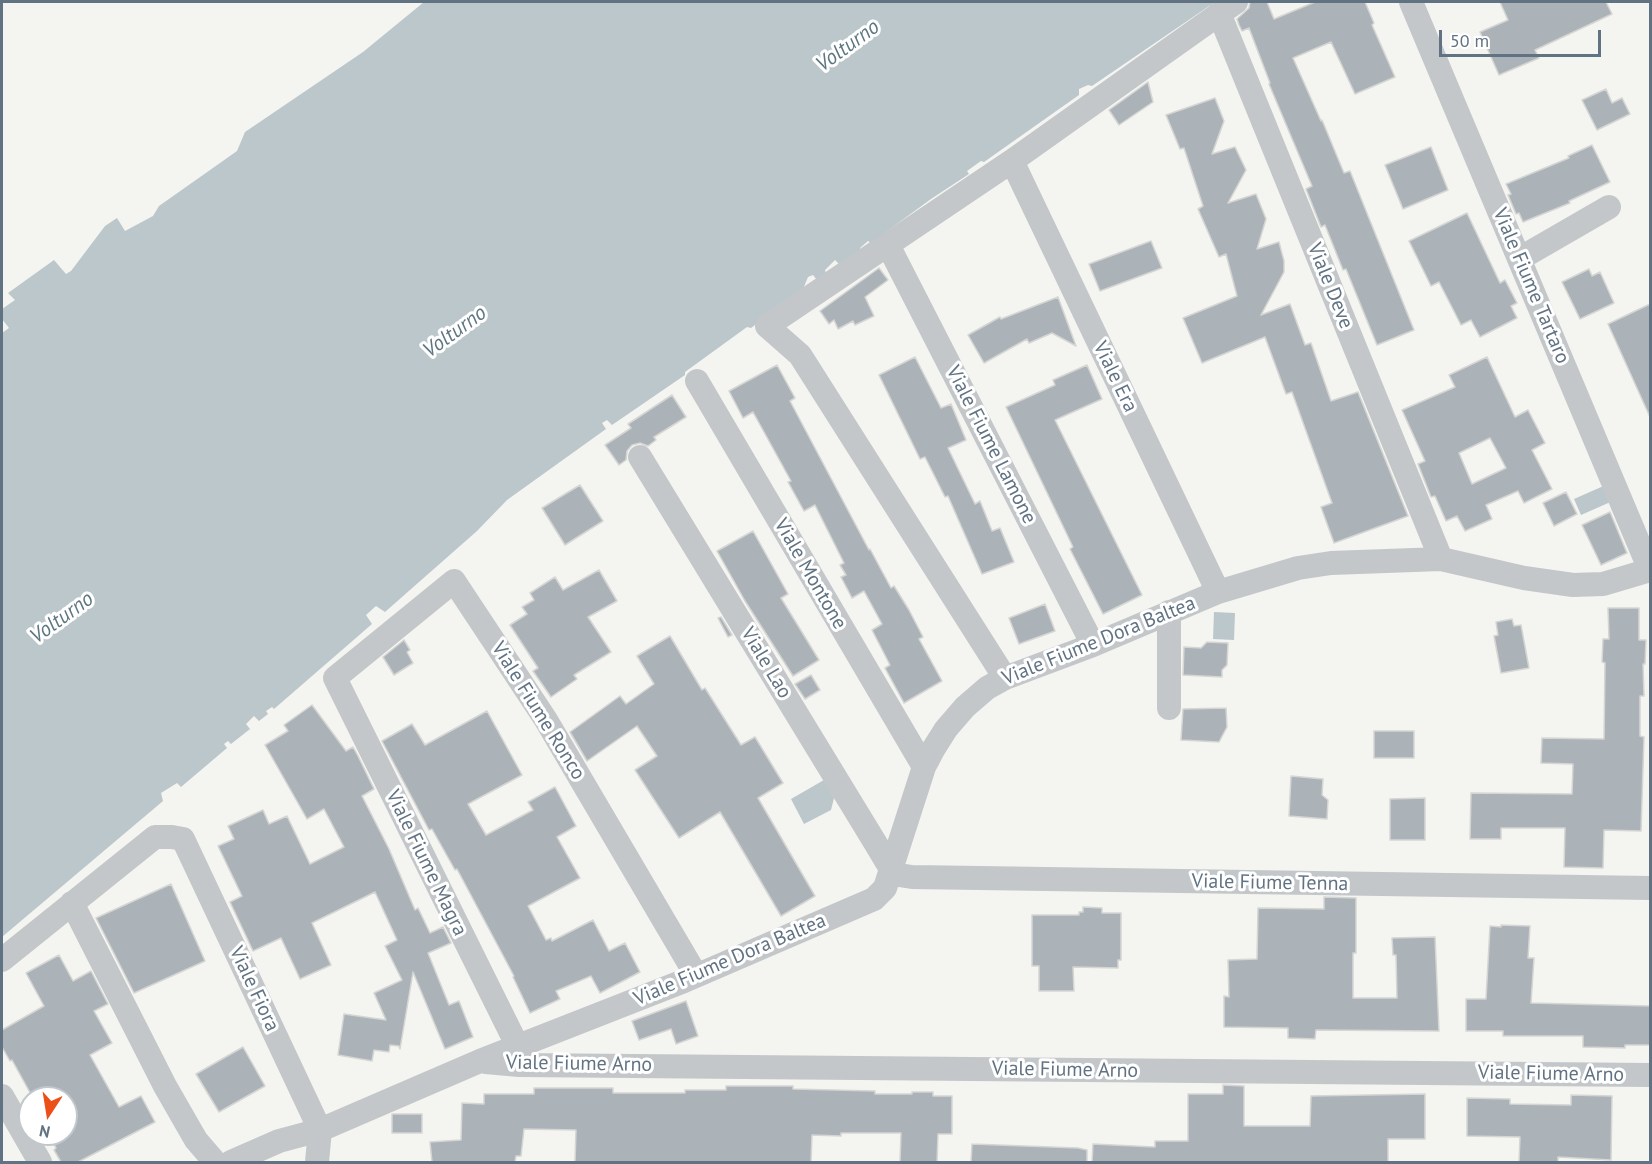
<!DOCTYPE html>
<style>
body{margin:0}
#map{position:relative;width:1652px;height:1164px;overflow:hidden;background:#f4f4f0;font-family:"PT Sans",sans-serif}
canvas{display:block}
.frame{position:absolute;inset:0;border:3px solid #617383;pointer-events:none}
.north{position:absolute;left:18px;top:1086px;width:60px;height:60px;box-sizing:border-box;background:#fff;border:2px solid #c0c7cd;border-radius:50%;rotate:192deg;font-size:16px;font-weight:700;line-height:24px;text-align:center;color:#617383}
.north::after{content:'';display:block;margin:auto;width:21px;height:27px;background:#ed5017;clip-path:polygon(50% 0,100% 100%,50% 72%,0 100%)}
.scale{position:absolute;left:1439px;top:30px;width:162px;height:27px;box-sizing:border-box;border:3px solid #617383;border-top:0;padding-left:8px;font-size:18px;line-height:21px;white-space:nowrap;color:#617383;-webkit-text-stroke:4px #fff;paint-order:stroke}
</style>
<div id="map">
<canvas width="1652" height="1164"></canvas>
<div class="frame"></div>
<div class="north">N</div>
<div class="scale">50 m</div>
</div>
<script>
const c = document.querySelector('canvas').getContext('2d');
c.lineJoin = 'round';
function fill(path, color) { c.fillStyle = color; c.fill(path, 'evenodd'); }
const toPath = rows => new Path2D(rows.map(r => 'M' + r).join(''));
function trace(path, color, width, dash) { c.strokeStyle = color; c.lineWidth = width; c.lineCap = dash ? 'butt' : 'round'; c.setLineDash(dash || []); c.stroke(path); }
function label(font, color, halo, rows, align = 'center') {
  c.font = font + ' "PT Sans",sans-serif'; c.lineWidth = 6; c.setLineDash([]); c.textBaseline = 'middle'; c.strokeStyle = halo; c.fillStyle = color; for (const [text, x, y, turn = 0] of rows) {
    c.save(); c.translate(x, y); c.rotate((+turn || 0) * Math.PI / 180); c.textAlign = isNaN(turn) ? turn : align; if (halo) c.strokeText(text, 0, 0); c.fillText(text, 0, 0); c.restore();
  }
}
const water = toPath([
 [424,2,1215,2,1092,86,1088,85,1079,89,1079,95,984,162,981,161,967,171,969,174,931,199,871,243,868,241,860,248,861,251,840,265,835,260,825,270,826,274,817,280,813,275,808,277,803,289,751,328,747,327,685,372,685,375,612,425,607,420,602,423,606,429,507,500,477,531,385,612,376,606,366,615,372,624,274,709,272,707,266,711,268,714,259,721,254,716,246,724,250,729,231,744,228,741,224,744,227,748,181,787,177,783,161,793,163,801,2,937,2,333,9,328,2,319,2,309,15,300,8,293,54,260,66,274,71,271,105,226,117,218,125,231,153,216,159,206,237,151,245,132,363,52],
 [1608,484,1615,500,1581,515,1574,499],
 [1214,612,1235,613,1234,640,1213,639],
 [824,780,834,798,831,810,804,824,791,799]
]);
const building = toPath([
 [1250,2,1267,2,1274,19,1315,2,1365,2,1374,23,1372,25,1395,77,1355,94,1331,42,1293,58,1321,121,1322,120,1344,173,1350,171,1414,330,1377,345,1346,269,1343,270,1325,225,1321,227,1306,189,1312,186,1269,84,1270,83,1249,28,1242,31,1239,25,1237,19,1249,8,1250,2],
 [1500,2,1606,2,1612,14,1535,50,1539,58,1499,75,1480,32,1508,20,1500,2],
 [1148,82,1153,102,1119,125,1109,110,1148,82],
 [1606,89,1612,103,1622,98,1630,114,1597,130,1582,100,1606,89],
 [1215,98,1224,121,1212,154,1235,147,1246,170,1228,203,1256,194,1266,219,1257,249,1279,242,1284,261,1284,272,1261,315,1290,304,1305,345,1311,343,1331,401,1358,392,1408,516,1334,543,1321,507,1332,503,1292,392,1286,394,1265,337,1202,363,1183,318,1237,296,1226,254,1219,257,1198,209,1203,206,1184,148,1180,149,1166,115,1215,98],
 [1592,145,1610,182,1569,201,1570,203,1523,222,1519,213,1516,214,1508,195,1511,194,1506,184,1569,158,1568,156,1592,145],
 [1431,147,1448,190,1403,209,1385,165,1431,147],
 [1467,213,1500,283,1505,280,1517,303,1511,306,1517,318,1480,337,1471,320,1461,325,1439,282,1431,286,1409,241,1467,213],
 [1151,241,1162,268,1100,291,1089,264,1151,241],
 [879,268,888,280,865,297,874,316,855,325,853,321,838,329,834,320,829,324,820,311,879,268],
 [1589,269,1592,276,1600,272,1614,303,1580,319,1562,282,1589,269],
 [1058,297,1076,346,1052,333,1029,343,1027,339,984,363,968,335,1000,317,1001,319,1058,297],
 [1650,304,1650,417,1608,324,1650,304],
 [915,357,941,408,951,404,966,440,948,448,975,504,980,501,992,531,1000,528,1014,562,982,574,948,496,945,497,925,457,920,459,879,375,915,357],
 [1487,357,1515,417,1528,410,1545,443,1532,450,1552,489,1524,503,1518,491,1486,505,1492,519,1465,531,1457,516,1446,521,1435,496,1431,497,1418,464,1425,461,1402,410,1455,387,1449,375,1487,357],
 [1490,438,1506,468,1472,484,1459,453,1490,438],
 [777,365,795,398,790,401,869,550,870,549,891,588,894,586,909,610,923,637,919,639,942,681,904,703,885,668,890,665,872,630,882,624,864,591,852,598,841,577,846,575,840,565,844,563,815,505,804,511,788,482,791,481,753,412,743,418,729,391,777,365],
 [1087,365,1102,399,1055,420,1142,595,1103,614,1070,549,1073,547,1006,407,1055,385,1053,380,1087,365],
 [672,395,686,417,654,437,656,440,648,446,640,443,632,445,627,451,626,460,619,465,605,445,631,428,628,424,672,395],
 [580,485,603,521,565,545,542,508,580,485],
 [1566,492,1577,514,1554,526,1543,503,1566,492],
 [1610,512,1627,553,1601,565,1582,525,1610,512],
 [753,531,788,594,781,598,819,660,793,676,745,601,717,551,753,531],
 [599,570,617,601,588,617,611,652,574,675,577,679,551,697,533,671,538,668,510,625,527,614,522,607,534,600,530,593,555,577,563,590,599,570],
 [1045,604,1055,631,1019,644,1009,618,1045,604],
 [1608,608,1639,608,1639,640,1646,640,1645,664,1643,664,1644,696,1640,696,1640,736,1644,737,1641,831,1604,830,1603,868,1564,867,1565,828,1501,828,1501,839,1470,839,1471,793,1572,794,1573,764,1541,763,1542,738,1604,739,1605,663,1602,662,1603,639,1609,639,1608,608],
 [721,617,732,635,728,637,718,618,721,617],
 [1512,619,1514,626,1521,625,1529,668,1501,673,1494,636,1498,635,1496,622,1512,619],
 [670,636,702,690,705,688,741,745,755,737,783,783,758,798,815,896,781,916,720,812,679,838,635,770,657,756,637,726,587,761,570,732,620,696,626,704,654,684,637,656,670,636],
 [404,640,410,650,407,652,413,663,394,675,383,657,404,640],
 [1207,642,1228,643,1227,665,1222,670,1222,677,1183,675,1184,647,1201,648,1207,642],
 [811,675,820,690,805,699,795,684,811,675],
 [312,705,346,751,353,747,358,756,374,789,362,796,389,849,415,910,418,908,430,933,443,927,451,943,428,953,449,1005,459,1001,473,1037,445,1049,413,972,400,1049,399,1046,390,1045,389,1052,374,1050,372,1061,338,1055,344,1014,386,1020,374,993,402,980,385,946,397,940,375,892,312,923,331,965,300,979,281,938,253,951,230,902,242,896,218,846,234,839,228,826,263,810,269,824,287,816,310,864,344,847,324,809,307,819,265,745,288,731,284,725,312,705],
 [1226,708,1227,727,1219,742,1181,740,1183,709,1226,708],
 [487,711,522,775,468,804,486,835,533,810,528,802,555,787,576,826,557,837,580,878,528,906,546,940,551,938,552,941,593,920,609,951,625,943,640,972,600,993,591,976,556,991,560,999,530,1013,513,977,514,976,457,869,455,870,432,829,429,830,382,741,412,724,425,745,487,711],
 [1374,731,1414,731,1414,758,1374,758,1374,731],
 [1291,776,1323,779,1322,795,1328,800,1327,819,1289,816,1291,776],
 [1425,798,1425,840,1390,840,1390,799,1425,798],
 [171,884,205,961,134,993,96,918,171,884],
 [1324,897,1356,898,1356,953,1353,953,1353,998,1397,998,1396,955,1393,955,1392,938,1435,937,1439,1031,1316,1030,1315,1039,1288,1038,1288,1028,1224,1027,1224,996,1229,997,1228,960,1257,959,1258,908,1324,909,1324,897],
 [1083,907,1102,908,1102,913,1121,913,1121,960,1118,960,1118,968,1073,967,1074,991,1039,991,1039,966,1032,966,1032,915,1079,915,1079,912,1083,912,1083,907],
 [1501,925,1530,926,1528,958,1534,958,1531,1003,1650,1006,1650,1045,1625,1045,1625,1048,1583,1047,1583,1036,1503,1036,1503,1031,1466,1031,1466,999,1486,999,1490,926,1501,927,1501,925],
 [59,955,73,981,91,971,108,1004,94,1011,112,1043,90,1055,119,1107,141,1096,155,1122,78,1162,61,1162,54,1150,56,1148,52,1141,66,1134,66,1098,33,1098,12,1060,10,1061,2,1047,2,1030,44,1006,26,973,59,955],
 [686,1001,698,1036,676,1044,671,1029,639,1040,632,1021,686,1001],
 [243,1047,265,1086,219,1112,196,1074,243,1047],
 [1223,1085,1244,1086,1244,1126,1310,1126,1311,1096,1425,1094,1425,1139,1388,1139,1388,1162,1092,1162,1093,1144,1155,1147,1155,1141,1188,1141,1188,1094,1223,1094,1223,1085],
 [726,1086,793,1086,793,1089,875,1091,875,1094,912,1094,912,1092,933,1092,933,1096,952,1096,952,1134,938,1134,937,1162,900,1162,901,1133,841,1133,841,1136,812,1135,811,1162,575,1162,576,1130,524,1129,521,1156,516,1156,515,1162,432,1162,430,1142,461,1140,462,1103,484,1104,484,1094,534,1094,534,1088,613,1088,613,1093,685,1093,685,1090,726,1090,726,1086],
 [1571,1095,1612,1096,1611,1160,1558,1157,1558,1162,1519,1162,1520,1137,1467,1136,1467,1098,1510,1099,1510,1104,1571,1105,1571,1095],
 [392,1114,422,1114,422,1133,392,1133,392,1114],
 [972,1144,1078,1148,1087,1150,1087,1162,971,1162,972,1144]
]);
const minor = toPath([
 [1411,2,1650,570],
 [1219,13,1441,559],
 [1012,161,1218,592],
 [888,245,1093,645],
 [1519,259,1609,207],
 [697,381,924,767],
 [640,457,876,844,891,869,899,875,912,877,1650,888],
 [1169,612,1169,708],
 [1005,678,800,355,767,326,1012,161,1236,2],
 [72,903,165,1086,196,1140,215,1162],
 [2,960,155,837,172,837,183,839,320,1130],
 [518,1047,335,678,454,581,546,720,696,975],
 [486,1062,519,1065,1650,1075],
 [2,1096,40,1162],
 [231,1162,279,1141,320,1130,480,1061,684,981,874,899,885,888,924,767,934,748,946,729,965,707,987,688,1005,678,1093,645,1218,592,1298,568,1331,563,1441,559,1524,578,1573,585,1603,584,1650,570],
 [317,1162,320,1130]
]);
const streetNames = [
 ["Viale Deve",1330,286,68],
 ["Viale Fiume Tartaro",1531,286,67],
 ["Viale Era",1115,377,64],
 ["Viale Fiume Lamone",991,445,63],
 ["Viale Montone",810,574,60],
 ["Viale Fiume Dora Baltea",1099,641,-22],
 ["Viale Lao",766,663,59],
 ["Viale Fiume Ronco",538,711,58],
 ["Viale Fiume Magra",426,863,64],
 ["Viale Fiume Tenna",1270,883,1],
 ["Viale Fiume Dora Baltea",730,960,-23],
 ["Viale Fiora",254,989,65],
 ["Viale Fiume Arno",579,1064,1],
 ["Viale Fiume Arno",1065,1070,1],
 ["Viale Fiume Arno",1551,1074,1]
];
const waterNames = [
 ["Volturno",848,46,-36],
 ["Volturno",455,332,-36],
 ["Volturno",62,618,-36]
];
fill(water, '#bcc7cc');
fill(building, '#abb3b9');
trace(building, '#d5d5d3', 1.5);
trace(minor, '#c3c7ca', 24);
label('20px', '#617383', '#fff', streetNames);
label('italic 21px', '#5d7680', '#fff', waterNames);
</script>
